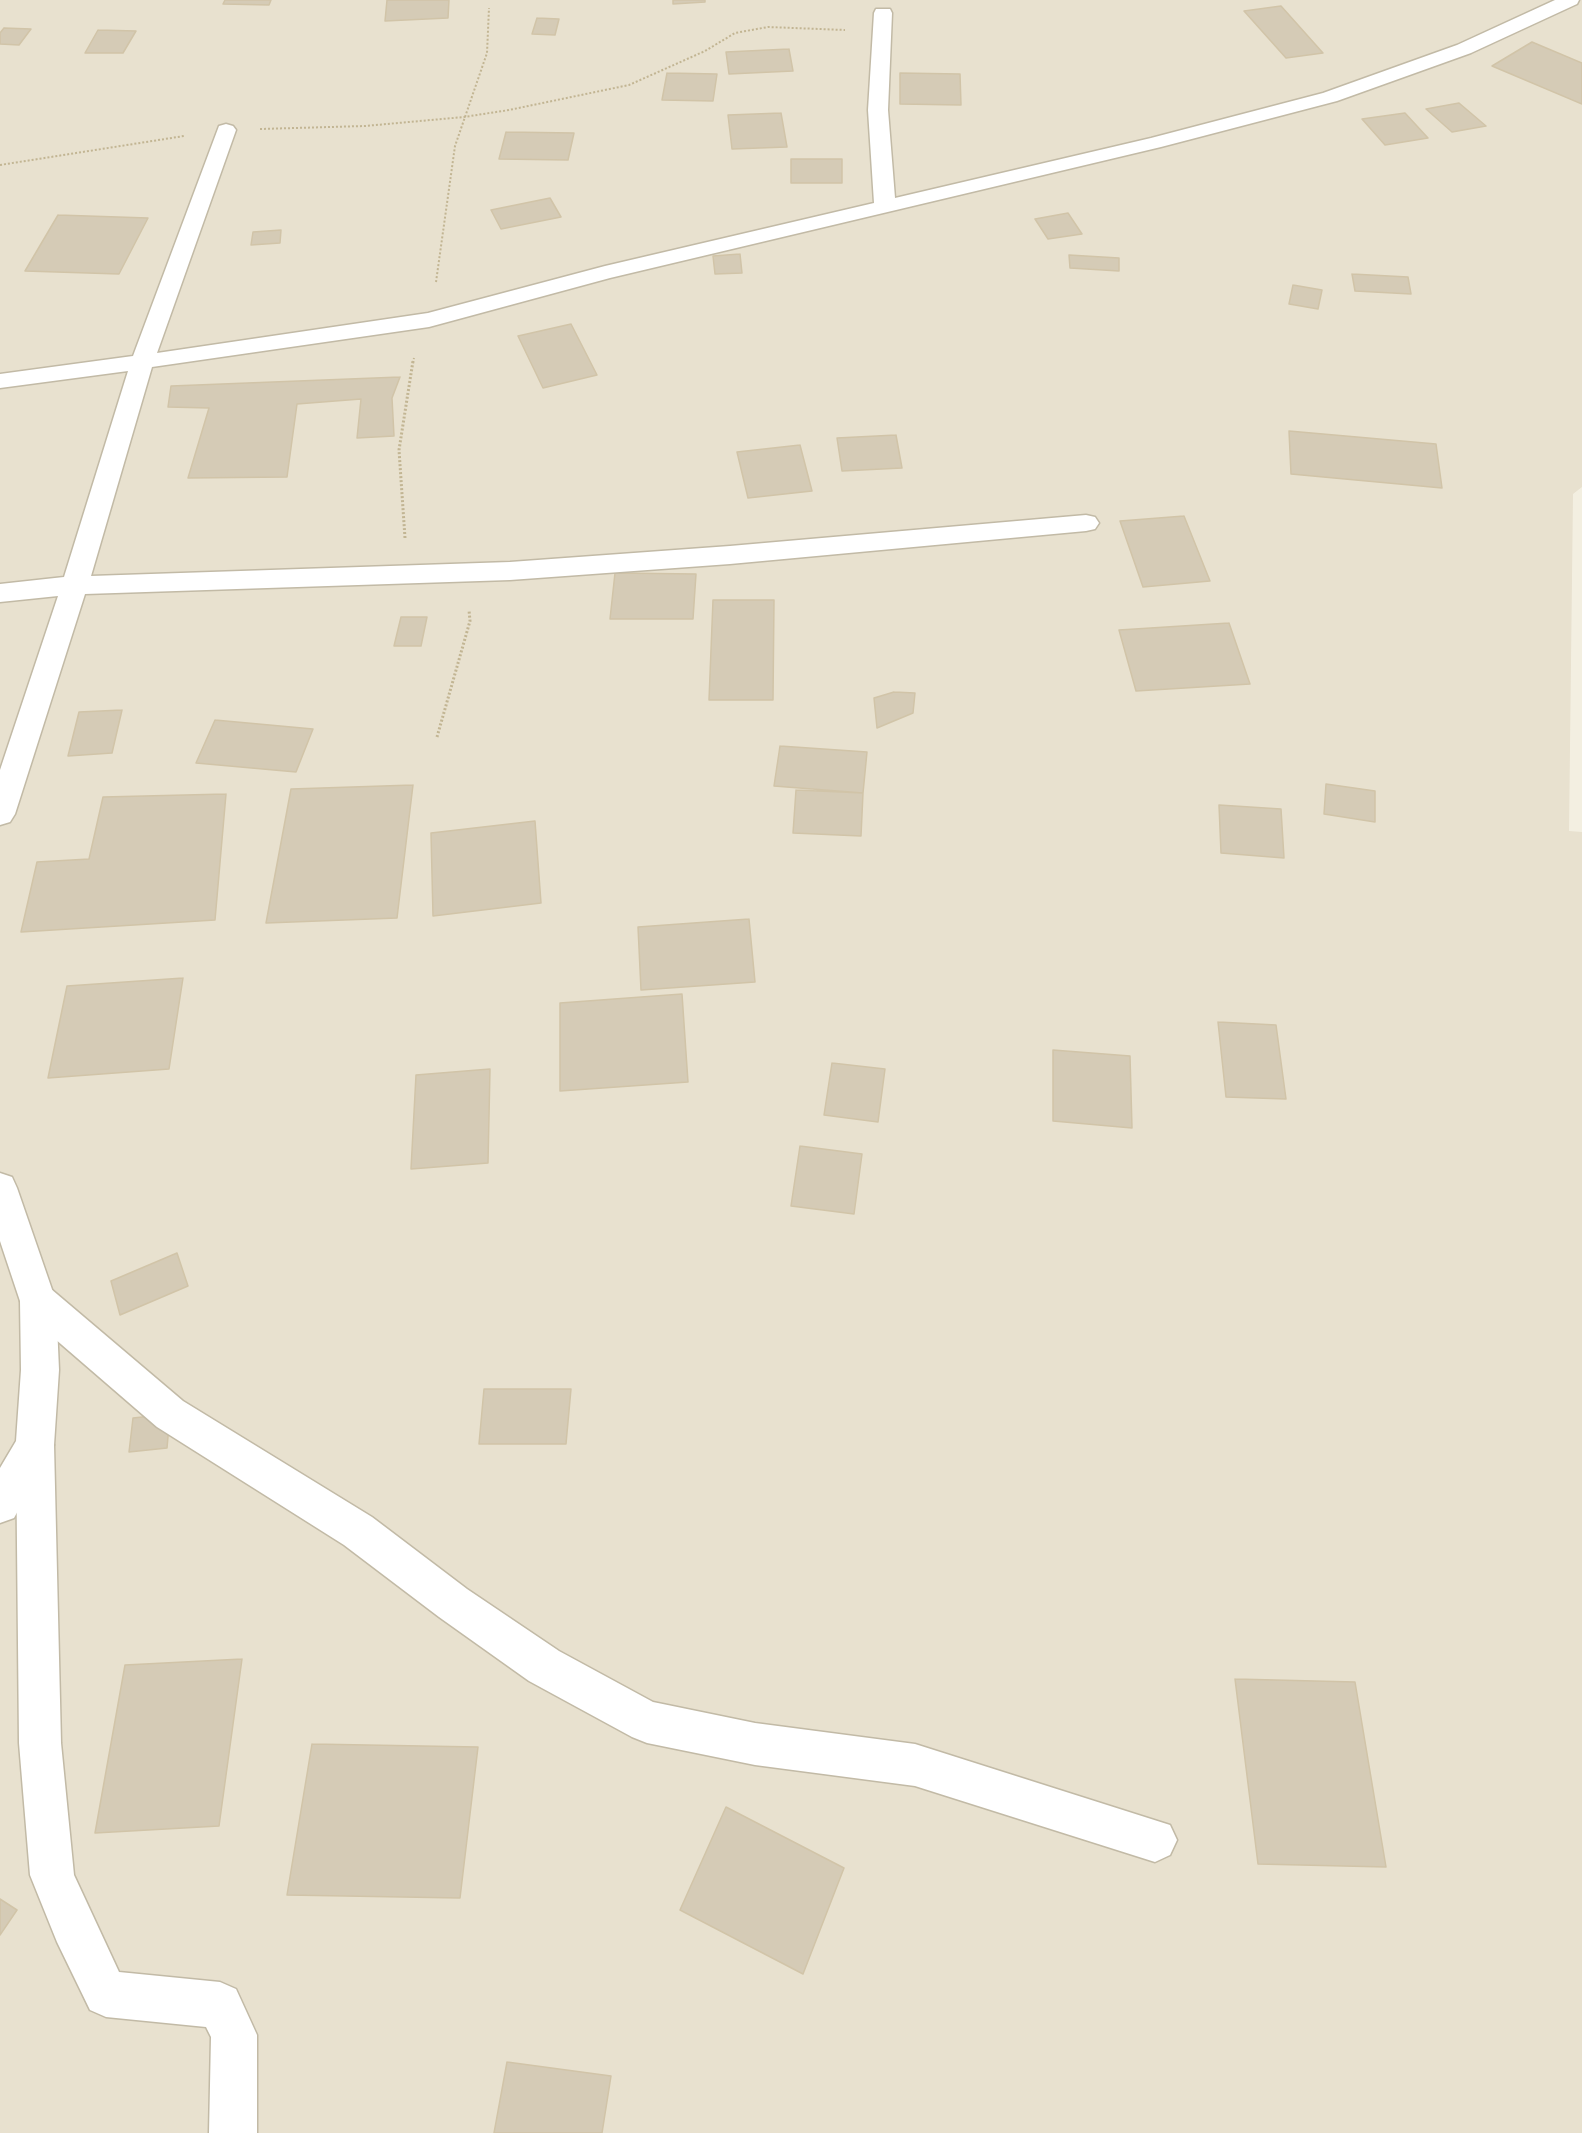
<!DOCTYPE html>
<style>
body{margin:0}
canvas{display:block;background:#f3efe1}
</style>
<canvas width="1582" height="2133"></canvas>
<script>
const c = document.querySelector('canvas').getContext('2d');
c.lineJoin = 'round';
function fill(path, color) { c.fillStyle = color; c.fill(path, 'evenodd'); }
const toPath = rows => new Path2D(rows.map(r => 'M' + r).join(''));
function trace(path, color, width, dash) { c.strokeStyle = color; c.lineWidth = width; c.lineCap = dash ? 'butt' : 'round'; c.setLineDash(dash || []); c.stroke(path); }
const residential = toPath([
 [0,0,1582,0,1582,487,1573,494,1569,831,1582,832,1582,2133,0,2133]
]);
const building = toPath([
 [225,0,271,0,269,5,223,4,225,0],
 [387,0,449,0,448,18,385,21,387,0],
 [673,0,705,0,705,2,673,4,673,0],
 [1281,6,1323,53,1286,58,1244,11,1281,6],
 [537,18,559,19,555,35,532,34,537,18],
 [4,28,31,29,19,45,0,44,0,33,4,28],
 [98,30,136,31,123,53,85,53,98,30],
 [1532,42,1582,63,1582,104,1492,66,1532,42],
 [789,49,793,71,729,74,726,52,789,49],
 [667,73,717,74,713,101,662,100,667,73],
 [900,73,960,74,961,105,900,104,900,73],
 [1459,103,1486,126,1452,132,1426,109,1459,103],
 [781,113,787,147,732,149,728,115,781,113],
 [1405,113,1428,138,1385,145,1362,119,1405,113],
 [506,132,574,133,568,160,499,159,506,132],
 [791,159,842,159,842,183,791,183,791,159],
 [550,198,561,217,501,229,491,210,550,198],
 [1068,213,1082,234,1048,239,1035,219,1068,213],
 [58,215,148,218,119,274,25,271,58,215],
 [281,230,280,243,251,245,253,232,281,230],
 [740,254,742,273,715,274,713,256,740,254],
 [1069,255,1119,258,1119,271,1070,268,1069,255],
 [1352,274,1408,277,1411,294,1355,291,1352,274],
 [1293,285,1322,290,1318,309,1289,304,1293,285],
 [571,324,597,375,543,388,518,336,571,324],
 [400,377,392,398,394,436,357,438,361,399,297,404,287,477,188,478,209,408,168,407,171,386,400,377],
 [1289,431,1436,444,1442,488,1291,474,1289,431],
 [896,435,902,468,842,471,837,438,896,435],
 [800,445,812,491,748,498,737,452,800,445],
 [1184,516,1210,581,1143,587,1120,521,1184,516],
 [615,573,696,574,693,619,610,619,615,573],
 [713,600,774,600,773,700,709,700,713,600],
 [401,617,427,617,421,646,394,646,401,617],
 [1229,623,1250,684,1136,691,1119,630,1229,623],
 [894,692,915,693,913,713,877,728,874,698,894,692],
 [122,710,112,753,68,756,79,712,122,710],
 [215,720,313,729,296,772,196,763,215,720],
 [780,746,867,752,863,793,774,786,780,746],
 [1326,784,1375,791,1375,822,1324,814,1326,784],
 [413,785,397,918,266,923,291,789,413,785],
 [796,790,863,793,861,836,793,833,796,790],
 [226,794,215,920,21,932,37,862,89,859,103,797,226,794],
 [1219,805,1281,809,1284,858,1221,853,1219,805],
 [535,821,541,903,433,916,431,833,535,821],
 [749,919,755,982,641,990,638,927,749,919],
 [183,978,169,1069,48,1078,67,986,183,978],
 [682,994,688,1082,560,1091,560,1003,682,994],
 [1218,1022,1276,1025,1286,1099,1226,1097,1218,1022],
 [1053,1050,1130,1056,1132,1128,1053,1121,1053,1050],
 [832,1063,885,1069,878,1122,824,1115,832,1063],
 [490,1069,488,1163,411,1169,416,1075,490,1069],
 [800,1146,862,1154,854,1214,791,1206,800,1146],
 [177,1253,188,1286,120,1315,111,1281,177,1253],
 [484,1389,571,1389,566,1444,479,1444,484,1389],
 [170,1414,167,1448,129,1452,133,1418,170,1414],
 [242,1659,219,1826,95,1833,125,1665,242,1659],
 [1235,1679,1355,1682,1386,1867,1258,1864,1235,1679],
 [312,1744,478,1747,460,1898,287,1895,312,1744],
 [726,1807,844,1868,803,1974,680,1910,726,1807],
 [0,1899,17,1910,0,1935,0,1899],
 [507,2062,611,2076,602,2133,494,2133,507,2062]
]);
const pathFar1 = toPath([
 [260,129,365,126,464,117,509,110,629,85,705,51,735,33,768,27,845,30],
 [0,165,184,136],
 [436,282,455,146,487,53,489,8],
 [413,363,414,358]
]);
const path = toPath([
 [405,538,399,450,413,361],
 [437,737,470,621,469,610]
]);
const minor = toPath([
 [1555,0,1579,0,1577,4,1471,53,1337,101,1161,147,610,278,429,327,152,367,91,576,510,562,730,546,1086,515,1095,517,1099,523,1095,529,1086,531,730,564,510,580,85,594,15,814,10,822,0,825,0,770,58,596,0,602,0,584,64,577,128,371,0,388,0,374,133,356,219,126,226,124,233,126,236,130,157,353,428,313,605,266,874,203,868,110,874,13,876,9,890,9,892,13,888,110,895,198,1151,138,1323,93,1457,45,1555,0],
 [38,1284,51,1289,183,1401,372,1517,467,1589,559,1651,653,1702,755,1723,915,1744,1170,1825,1177,1840,1170,1855,1155,1862,915,1786,755,1765,647,1743,632,1737,529,1681,439,1617,344,1545,157,1427,25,1313,20,1301,25,1289,38,1284],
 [35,1427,48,1432,54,1445,61,1743,74,1875,119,1972,220,1982,236,1989,257,2035,257,2133,209,2133,211,2037,206,2027,106,2017,90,2010,57,1942,30,1875,19,1743,16,1445,22,1432,35,1427]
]);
const tertiary = toPath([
 [0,1173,12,1177,17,1188,56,1301,59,1370,54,1445,14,1518,0,1523,0,1468,16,1441,21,1370,20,1301,0,1241,0,1173]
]);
fill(residential, '#e8e1cf');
fill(building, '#d5cbb6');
trace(building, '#d1c4a8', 1.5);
trace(minor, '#c2baa6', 3);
trace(tertiary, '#c2baa6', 3);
trace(pathFar1, '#c2b593', 2, [2, 2]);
trace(path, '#c2b593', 3, [2, 2]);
fill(minor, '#fff');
fill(tertiary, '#fff');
</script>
